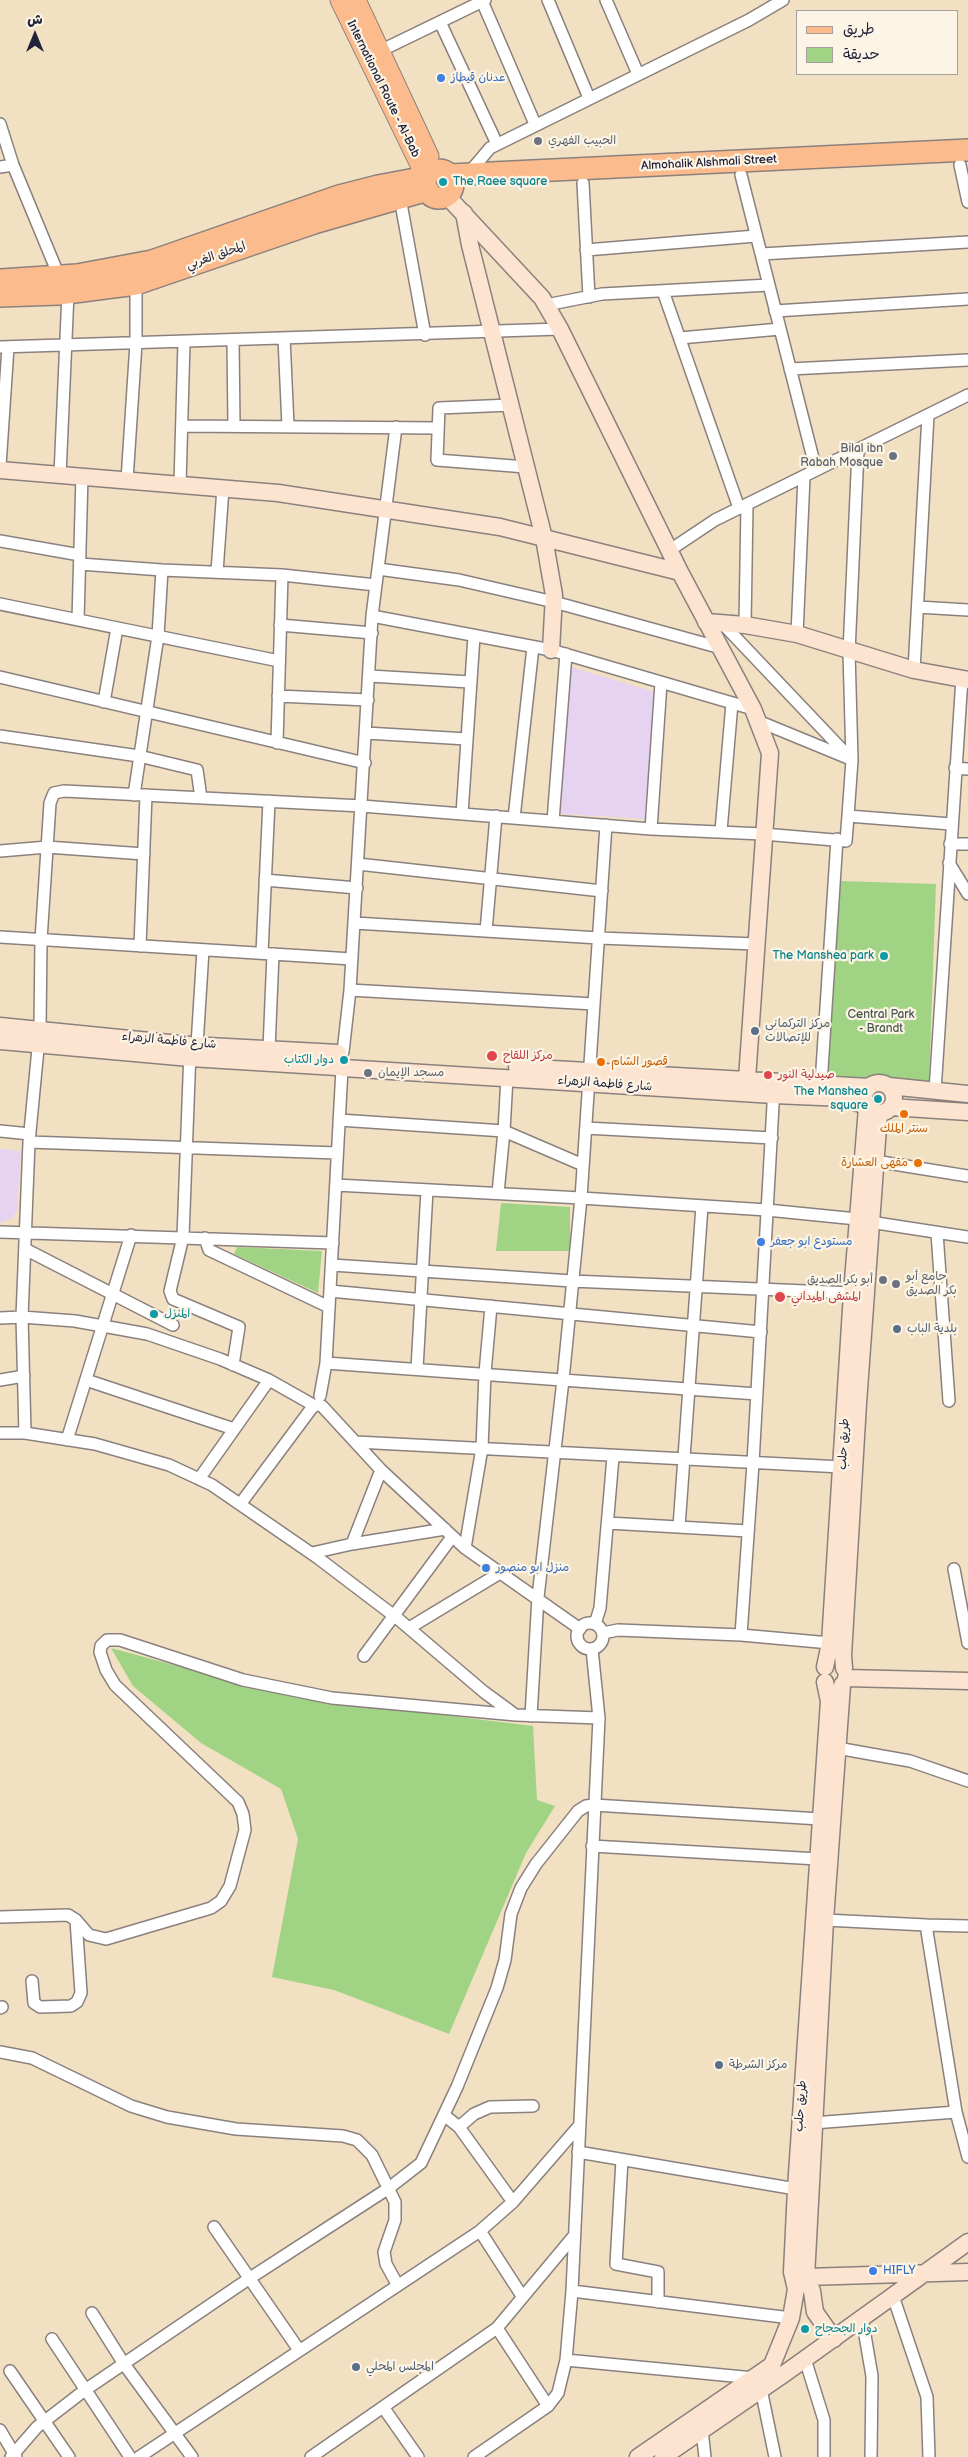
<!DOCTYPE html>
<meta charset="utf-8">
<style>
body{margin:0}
#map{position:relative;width:968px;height:2457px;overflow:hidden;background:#f2e0c2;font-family:"Balsamiq Sans","Playpen Sans Arabic",sans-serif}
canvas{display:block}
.legend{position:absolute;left:796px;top:10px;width:162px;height:65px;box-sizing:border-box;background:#fcf5e5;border:1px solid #a5a1a1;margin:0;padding:6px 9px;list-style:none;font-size:15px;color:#22223b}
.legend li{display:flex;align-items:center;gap:10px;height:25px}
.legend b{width:25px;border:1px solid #a5a1a1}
.north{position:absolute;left:10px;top:10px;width:50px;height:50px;-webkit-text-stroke:4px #fcf5e5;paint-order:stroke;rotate:0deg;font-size:14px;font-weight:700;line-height:20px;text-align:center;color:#22223b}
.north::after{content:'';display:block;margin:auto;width:18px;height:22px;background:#22223b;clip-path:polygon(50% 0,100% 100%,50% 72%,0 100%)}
</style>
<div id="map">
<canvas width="968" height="2457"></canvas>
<ul class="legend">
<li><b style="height:6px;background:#fbbb8c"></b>طريق</li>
<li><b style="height:14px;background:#a0d484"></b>حديقة</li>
</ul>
<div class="north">ش</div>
</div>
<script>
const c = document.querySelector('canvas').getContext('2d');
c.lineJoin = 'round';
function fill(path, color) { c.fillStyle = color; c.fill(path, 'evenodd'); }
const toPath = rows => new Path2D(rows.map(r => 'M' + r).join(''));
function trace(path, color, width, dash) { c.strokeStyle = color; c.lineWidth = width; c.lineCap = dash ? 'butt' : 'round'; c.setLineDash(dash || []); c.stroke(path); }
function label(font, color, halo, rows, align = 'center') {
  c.font = font + ' "Balsamiq Sans","Playpen Sans Arabic",sans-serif'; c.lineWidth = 4.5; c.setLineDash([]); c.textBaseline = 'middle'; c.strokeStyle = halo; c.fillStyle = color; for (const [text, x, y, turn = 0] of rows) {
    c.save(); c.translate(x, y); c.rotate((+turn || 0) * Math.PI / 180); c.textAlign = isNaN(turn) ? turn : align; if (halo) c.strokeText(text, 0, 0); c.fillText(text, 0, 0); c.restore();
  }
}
const built = toPath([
 [571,667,655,692,647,819,560,814],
 [0,1149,21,1151,17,1209,13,1218,0,1223]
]);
const green = toPath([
 [839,881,936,884,929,1083,828,1077],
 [501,1203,570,1207,570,1251,496,1251],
 [237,1247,322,1251,318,1293,234,1254],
 [111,1648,288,1696,533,1726,537,1800,555,1806,526,1853,449,2034,334,1990,272,1977,298,1839,281,1789,201,1743,133,1686]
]);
const street = toPath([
 [548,0,589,98],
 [606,0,638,74],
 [482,1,535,124],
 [440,22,497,144],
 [380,51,485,0],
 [0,124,13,165,59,276],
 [960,165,968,202],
 [0,167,13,165],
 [468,174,490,148,749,20,783,0],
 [741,175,816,470],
 [583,183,589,297],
 [400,198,425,335],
 [586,250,756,236],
 [761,254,968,242],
 [663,291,739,508],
 [546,305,602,294,769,285],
 [775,311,968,299],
 [284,338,288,426],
 [680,338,780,329],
 [233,340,234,426],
 [0,347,560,329],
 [790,369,968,360],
 [511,405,439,408,437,460,526,467],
 [182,426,438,428],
 [0,466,8,347],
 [60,475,68,293],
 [127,480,136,343,136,284],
 [180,484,184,342],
 [0,541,80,555],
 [670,550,715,520,968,395],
 [80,564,162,570,282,575,376,585],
 [378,569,459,580,554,602,721,648],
 [217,572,223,488],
 [0,604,279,661],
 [918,607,968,610],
 [372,616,551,650,753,709],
 [78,620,82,476],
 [721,622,852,760],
 [280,625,372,633],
 [745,625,747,505],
 [797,634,804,477],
 [914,670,928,415],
 [370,676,470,682],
 [0,677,365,763],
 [278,696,368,700],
 [104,702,117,628],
 [758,721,848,758],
 [366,733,467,739],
 [0,736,139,756,197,770,201,798],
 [277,743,282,575],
 [955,768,968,769],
 [134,795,158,636,162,570],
 [462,814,474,636],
 [848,816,852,760,849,652,858,451],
 [514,818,533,647],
 [553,821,566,654],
 [651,829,661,683],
 [721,831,732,703],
 [950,844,968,844],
 [0,851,47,847,144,854],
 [949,863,968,894],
 [358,864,602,891],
 [265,880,357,888],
 [355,923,599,938,756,944],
 [486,931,496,816],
 [0,937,352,959],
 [140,946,146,795],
 [262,953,269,801],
 [350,990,594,1004],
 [197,1045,203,950],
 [269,1049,273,954],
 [190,1051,183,1237,170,1291,173,1299,239,1327,233,1365],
 [343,1052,350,990,372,616,396,427],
 [821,1084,837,839],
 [935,1091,962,678],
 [339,1120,504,1131,507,1077],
 [586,1128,772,1138],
 [0,1131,30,1134],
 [29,1142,337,1153],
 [875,1161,968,1176],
 [336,1185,581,1198,767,1210,857,1219],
 [498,1193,504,1131,583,1165],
 [870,1222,968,1237],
 [0,1232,333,1243],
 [937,1233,949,1401],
 [205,1238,209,1250,329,1307],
 [25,1249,173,1325],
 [332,1265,572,1281,852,1293],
 [330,1291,761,1332],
 [0,1318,22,1317,75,1321,147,1334,220,1359,269,1380,315,1406],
 [326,1363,757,1394],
 [417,1369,427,1190],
 [0,1380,24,1376],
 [86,1380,234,1429],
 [320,1396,326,1363,342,1069],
 [322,1406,381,1470,465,1548,580,1629],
 [0,1433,25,1433,95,1444,169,1465,212,1485,318,1558,397,1618,484,1692,514,1714],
 [25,1433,22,1317,29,1142,40,1028,41,940,50,803,54,793,64,791,362,806,651,829,763,834,846,841,848,816,951,824],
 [67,1440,131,1235],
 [356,1442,842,1467],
 [199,1479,269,1380],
 [241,1503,314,1405],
 [608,1523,748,1531],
 [679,1527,702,1206],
 [352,1544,381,1470],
 [465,1548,482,1448,485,1373,491,1306],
 [312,1553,352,1544,445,1529],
 [954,1569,968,1643],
 '577 1636a13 13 0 1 1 26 0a13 13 0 1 1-26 0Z',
 [595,1624,600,1608,613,1457],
 [409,1628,500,1573],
 [603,1633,618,1630,741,1635,830,1643],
 [741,1635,753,1463,774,1087],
 [364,1656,452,1537],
 [531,1716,538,1597,563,1380,581,1198,606,825],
 [837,1748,910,1761,968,1781],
 [592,1846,818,1859],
 [0,1917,68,1915,76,1920,89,1935,106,1939,211,1908,221,1901,230,1886,245,1830,243,1814,238,1802,115,1685,106,1670,100,1652,101,1646,107,1640,120,1640,243,1680,332,1698,516,1715,599,1718],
 [825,1920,926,1925,956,2112,968,2157],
 [926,1925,968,1926],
 [32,1981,34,2003,40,2007,71,2006,77,2002,81,1993,76,1920],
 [0,2008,2,2007],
 [0,2052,32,2058,131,2106,167,2117,236,2129,343,2136,357,2140,372,2155,395,2202,395,2220,384,2252,386,2264,397,2284],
 [444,2115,459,2127,513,2202],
 [813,2123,956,2112],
 [459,2127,474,2114,490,2107,533,2106],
 [578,2152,796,2189],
 [622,2160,616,2264,658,2272,658,2302],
 [214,2227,299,2350],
 [480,2231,522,2296],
 [572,2291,791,2318],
 [893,2296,927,2397,929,2457],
 [92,2313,124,2364,192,2457],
 [862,2318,872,2376,871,2457],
 [497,2328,548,2406],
 [52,2339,130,2457],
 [805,2359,824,2420,824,2457],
 [566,2360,754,2378],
 [10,2371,69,2457],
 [761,2389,775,2457],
 [383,2407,418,2457],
 [0,2430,16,2457],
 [702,2430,705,2457],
 [11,2457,37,2427,85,2390,250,2278,389,2188,421,2163,457,2087,497,1988,505,1960,511,1914,521,1888,536,1864,578,1811,586,1806,594,1805,820,1819],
 [139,2457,480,2231,513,2202,578,2127],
 [311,2457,497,2328,573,2237],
 [474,2457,548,2406,558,2393,566,2360,572,2291,599,1718,592,1649]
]);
const secondary = toPath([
 [446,195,542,298,560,329,680,572,753,709,770,753,746,1093],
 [464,213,470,245,544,538,554,595,551,650],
 [0,470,278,493,500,527,680,572],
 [706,622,745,625,797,634,914,670,968,680],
 [0,1026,190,1045,338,1053],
 [0,1041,190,1058,337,1067],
 [517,1067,869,1087],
 [343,1068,774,1095,844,1098,866,1106],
 '864 1098a15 15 0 1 1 30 0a15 15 0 1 1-30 0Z',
 [889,1086,968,1094],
 [891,1107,968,1112],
 [825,1667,830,1643,852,1293,867,1108],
 [844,1668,843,1655,858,1403,879,1113],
 [846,1678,968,1681],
 [806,2277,968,2272],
 [834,2339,815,2312,812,2291,806,2277,825,1920,842,1685],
 [638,2457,772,2365,791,2318,796,2289,792,2272,796,2189,829,1701,825,1682],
 [663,2457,784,2374,968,2242]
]);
const primary = toPath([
 [340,0,426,177],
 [356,0,429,156]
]);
const highway = toPath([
 '425 184a14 14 0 1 1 28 0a14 14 0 1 1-28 0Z',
 [450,175,968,150],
 [0,280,77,275,152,261,339,196,378,186,426,177],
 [0,296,59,294,136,284,314,223,428,190]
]);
const markers = [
 [441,78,5,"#3f7fe0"],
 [538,141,5,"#6b7280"],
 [443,182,5,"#0f9aa8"],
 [893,456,5,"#6b7280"],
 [884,956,5,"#0f9aa8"],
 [755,1031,5,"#5c6f8a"],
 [492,1056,6,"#e0444e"],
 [344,1060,5,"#0f9aa8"],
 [601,1062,5,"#e8710a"],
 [368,1073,5,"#6b7280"],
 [768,1075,5,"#e0444e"],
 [878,1099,5,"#0f9aa8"],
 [904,1114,5,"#e8710a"],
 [918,1163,5,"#e8710a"],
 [761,1242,5,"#3f7fe0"],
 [883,1280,5,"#6b7280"],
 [896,1284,5,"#6b7280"],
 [780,1297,6,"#e0444e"],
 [154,1314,5,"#0f9aa8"],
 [897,1329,5,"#5c6f8a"],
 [486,1568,5,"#3f7fe0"],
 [719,2065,5,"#5c6f8a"],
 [873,2271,5,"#3f7fe0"],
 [805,2329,5,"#0f9aa8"],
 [356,2367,5,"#5c6f8a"]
];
const shopNames = [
 ["عدنان قيطاز",451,78],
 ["مستودع ابو جعفر",771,1242],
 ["منزل ابو منصور",496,1568],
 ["HIFLY",883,2271]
];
const streetNames = [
 ["International Route - Al-Bab",383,89,64],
 ["Almohalik Alshmali Street",709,163,-3],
 ["المحلق الغربي",216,256,-19],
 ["شارع فاطمة الزهراء",169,1041,5],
 ["شارع فاطمة الزهراء",605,1084,4],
 ["طريق حلب",844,1444,-87],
 ["طريق حلب",801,2106,-86]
];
const worshipNames = [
 ["الحبيب الفهري",548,141],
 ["Bilal ibn",883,449,"right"],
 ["Rabah Mosque",883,463,"right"],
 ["مسجد الإيمان",378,1073],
 ["جامع أبو",906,1277],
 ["بكر الصديق",906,1291],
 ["أبو بكر الصديق",873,1280,"right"]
];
const cultureNames = [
 ["The Raee square",453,182],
 ["The Manshea park",874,956,"right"],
 ["دوار الكتاب",334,1060,"right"],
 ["The Manshea",868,1092,"right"],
 ["square",868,1106,"right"],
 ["المنزل",164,1314],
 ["دوار الجحجاح",815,2329]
];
const parkNames = [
 ["Central Park",881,1015],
 ["- Brandt",881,1029]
];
const serviceNames = [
 ["مركز التركماني",765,1024],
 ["للإتصالات",765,1038],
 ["بلدية الباب",907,1329],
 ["مركز الشرطة",729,2065],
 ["المجلس المحلي",366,2367]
];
const healthNames = [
 ["مركز اللقاح",503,1056],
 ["صيدلية النور",778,1075],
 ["المشفى الميداني",791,1297]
];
const foodNames = [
 ["قصور الشام",611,1062],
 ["سنتر الملك",904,1129,"center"],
 ["مقهى العشارة",908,1163,"right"]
];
fill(built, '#e5d3f1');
fill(green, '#a0d484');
trace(street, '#8a817e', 14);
trace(secondary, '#8a817e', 19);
trace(primary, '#8a817e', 21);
trace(highway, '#8a817e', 24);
trace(street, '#fff', 11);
trace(secondary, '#fde4d1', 16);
trace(primary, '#fbbb8c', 19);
trace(highway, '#fbbb8c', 21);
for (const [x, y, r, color] of markers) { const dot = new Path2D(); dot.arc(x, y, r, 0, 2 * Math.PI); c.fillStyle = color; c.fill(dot); trace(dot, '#fcf5e5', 2); }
label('12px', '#366cbe', '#fcf5e5', shopNames, 'left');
label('12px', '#22223b', '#fcf5e5', streetNames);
label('12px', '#5b616d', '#fcf5e5', worshipNames, 'left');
label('12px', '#0d838f', '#fcf5e5', cultureNames, 'left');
label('12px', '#485751', '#fcf5e5', parkNames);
label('12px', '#4e5e75', '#fcf5e5', serviceNames, 'left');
label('12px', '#be3a42', '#fcf5e5', healthNames, 'left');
label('12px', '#c56008', '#fcf5e5', foodNames, 'left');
</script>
